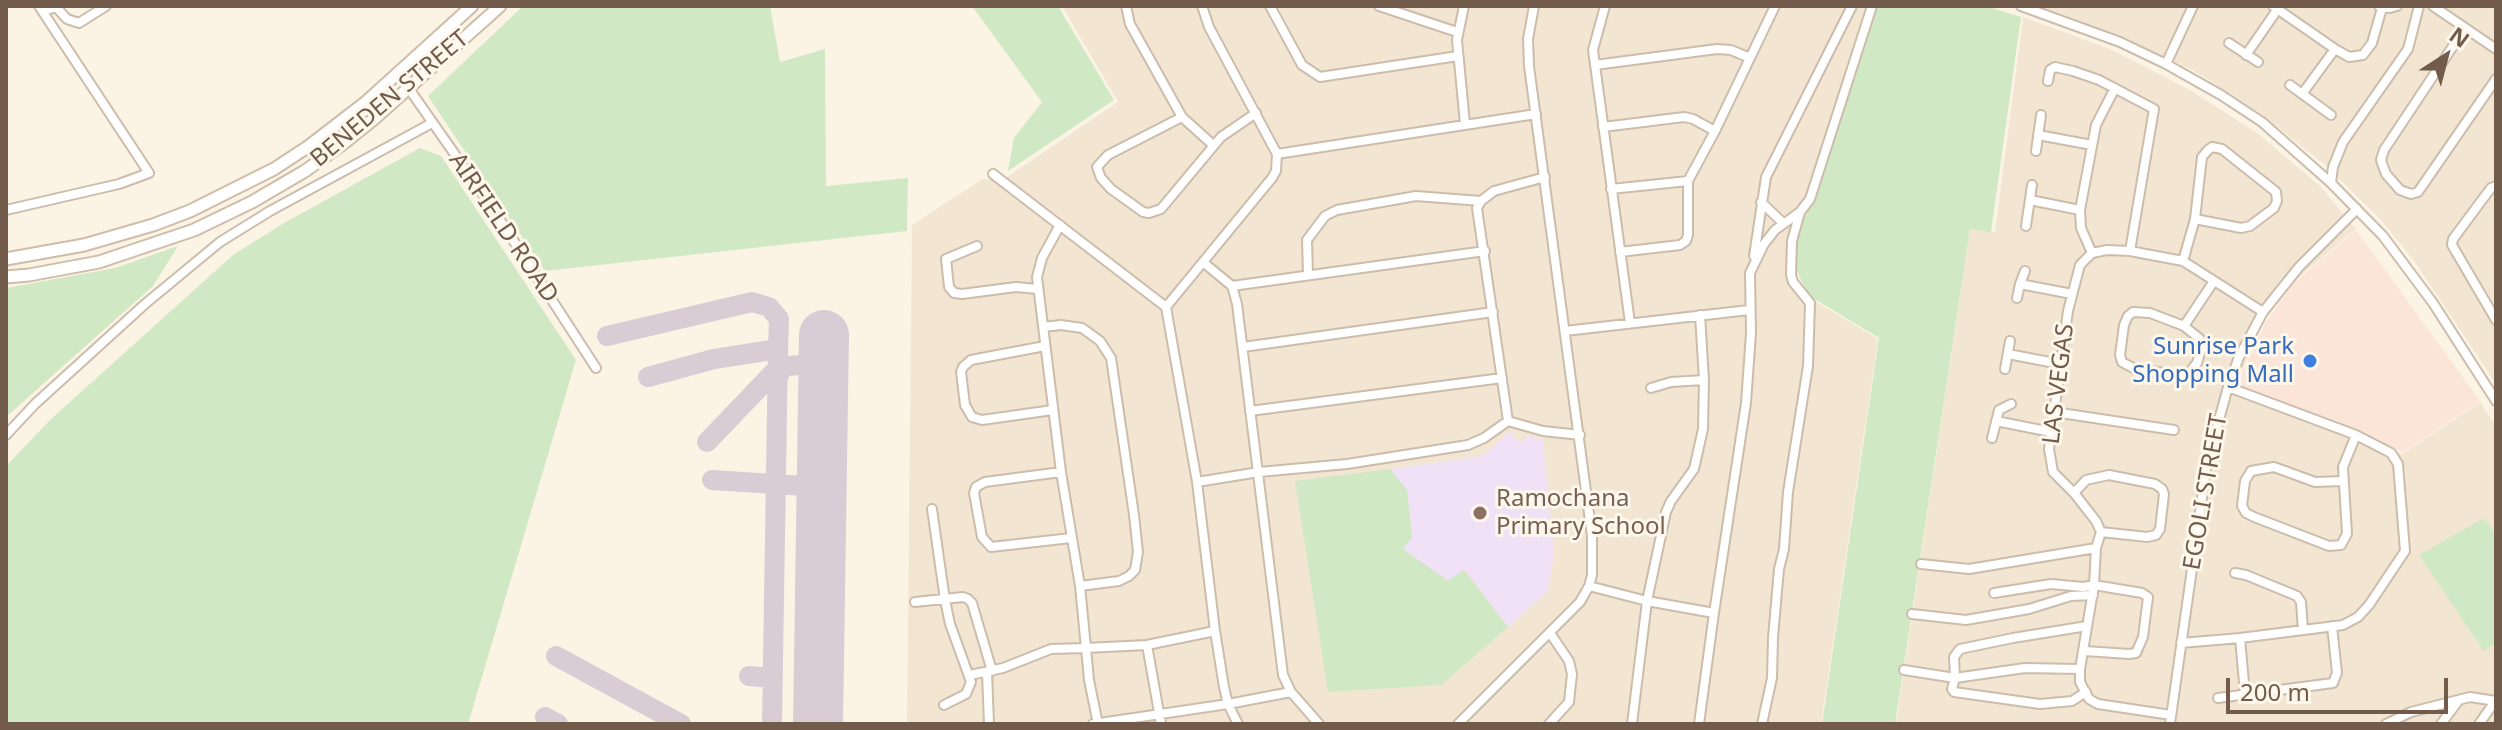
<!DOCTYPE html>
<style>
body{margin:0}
#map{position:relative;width:2502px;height:730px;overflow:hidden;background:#fbf4e5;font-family:"Noto Sans",sans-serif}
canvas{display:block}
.frame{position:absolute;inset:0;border:8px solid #735b4b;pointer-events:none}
.north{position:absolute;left:2406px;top:16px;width:80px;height:80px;-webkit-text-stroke:6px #fef7eb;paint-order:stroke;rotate:36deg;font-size:22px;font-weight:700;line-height:32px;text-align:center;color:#735b4b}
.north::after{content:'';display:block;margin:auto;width:28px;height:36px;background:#735b4b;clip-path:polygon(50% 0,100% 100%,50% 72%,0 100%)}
.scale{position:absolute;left:2226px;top:678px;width:222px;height:36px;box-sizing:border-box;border:4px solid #735b4b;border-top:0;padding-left:10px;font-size:24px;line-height:28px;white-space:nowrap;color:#735b4b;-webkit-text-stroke:6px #fef7eb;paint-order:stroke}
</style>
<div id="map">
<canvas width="2502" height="730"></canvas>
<div class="frame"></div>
<div class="north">N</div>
<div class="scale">200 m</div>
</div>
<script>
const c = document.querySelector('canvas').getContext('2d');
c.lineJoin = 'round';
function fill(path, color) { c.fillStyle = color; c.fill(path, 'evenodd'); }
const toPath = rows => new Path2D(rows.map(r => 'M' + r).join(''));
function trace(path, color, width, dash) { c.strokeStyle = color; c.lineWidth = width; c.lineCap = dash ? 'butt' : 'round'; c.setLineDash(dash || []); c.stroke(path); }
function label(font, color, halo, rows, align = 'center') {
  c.font = font + ' "Noto Sans",sans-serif'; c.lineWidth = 6; c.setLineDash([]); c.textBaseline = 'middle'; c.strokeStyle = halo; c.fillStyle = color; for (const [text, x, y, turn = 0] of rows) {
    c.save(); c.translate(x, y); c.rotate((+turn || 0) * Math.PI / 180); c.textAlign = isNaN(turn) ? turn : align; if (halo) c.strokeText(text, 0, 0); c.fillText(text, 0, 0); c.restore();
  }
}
const residential = toPath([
 [1062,6,1872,6,1816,194,1797,224,1793,267,1807,296,1878,339,1821,724,907,724,912,225,983,179,1001,181,1118,102],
 [2040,6,2496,6,2496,384,2415,262,2379,218,2325,165,2259,112,2194,71,2126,38],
 [2023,17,2110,49,2190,90,2257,133,2320,186,2356,229,2292,283,2262,324,2235,388,2402,454,2480,402,2496,426,2496,724,1896,724,1970,229,1995,232]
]);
const commercial = toPath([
 [2356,230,2480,401,2403,452,2237,386,2264,325,2293,284]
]);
const education = toPath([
 [1509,432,1520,443,1527,436,1543,440,1554,556,1547,592,1508,627,1465,570,1448,581,1403,549,1412,536,1407,490,1390,469,1482,456]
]);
const green = toPath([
 [523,6,770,6,780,62,825,49,826,186,908,178,907,231,545,271,428,96],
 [972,6,1058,6,1114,100,1008,171,1014,138,1042,102],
 [1874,6,1986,6,2021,17,1991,232,1970,229,1895,724,1822,724,1879,338,1808,295,1795,267,1799,226,1817,196],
 [420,148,441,156,576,360,468,724,6,724,6,466,51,419,233,255,284,223],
 [178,246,153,286,6,417,6,288,115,268],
 [1390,469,1407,490,1412,537,1403,549,1448,581,1464,570,1508,627,1441,685,1328,692,1295,481],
 [2484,518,2496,535,2496,643,2484,651,2419,555]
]);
const taxiway = toPath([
 [607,336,752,302,769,307,779,319,778,349],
 [648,377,714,359,778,349,772,724],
 [777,384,779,373,786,366,816,364,824,371],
 [707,442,777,369],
 [712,480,820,487,822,491],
 [556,656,681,724],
 [749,676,772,678],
 [545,717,558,724]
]);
const runway = toPath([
 [818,724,824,335]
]);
const street = toPath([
 [1126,6,1130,24,1182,117,1213,145],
 [1202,6,1209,27,1277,154,1276,171,1272,178,1166,307,1197,482,1215,631,1224,687,1228,704,1238,724],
 [1270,6,1302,65,1320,77,1458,56],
 [1379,6,1457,32],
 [1464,6,1457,40,1465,124],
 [1605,6,1593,50,1630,323],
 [2021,6,2120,42,2166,64,2221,95,2262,122,2331,183,2383,236,2433,303,2496,401],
 [2273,6,2335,49,2349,57,2363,55,2372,43,2382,8],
 [2379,6,2390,8,2397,6],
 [2433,6,2496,49],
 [44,11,56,7,67,19,79,23,106,6],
 [2465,28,2384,150,2381,160,2383,166,2386,174,2400,190,2411,194,2418,192,2496,79],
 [2229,43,2258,62],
 [2246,55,2277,10],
 [2166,64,2193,6],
 [1595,65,1717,49,1731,50,1750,58],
 [398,73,491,206,596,368],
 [2048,81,2050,70,2055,67,2073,71,2099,80,2154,109,2130,251],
 [2290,85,2331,115],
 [2302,94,2335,49],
 [1182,117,1108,155,1097,167,1101,178,1111,189,1143,212,1149,213,1161,209,1221,137,1256,113],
 [1603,127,1684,117,1693,119,1715,131],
 [2038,135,2092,145],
 [2036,151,2041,115],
 [1277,154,1536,114],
 [993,174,1166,307],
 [2331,183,2333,167,2343,142,2408,49,2419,6],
 [2496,186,2491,188,2482,200,2453,239,2452,245,2496,320],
 [1611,189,1688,181],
 [2030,200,2080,210],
 [1761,202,1783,223],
 [6,210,119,184,149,173,39,6],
 [1060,225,1042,258,1037,277,1061,472,1080,586,1086,648,1147,645,1215,631],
 [2026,226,2032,185],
 [977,246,946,259,949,287,954,293,962,294,1016,287,1037,289],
 [1620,252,1680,245,1686,241,1688,235,1688,181,1715,131,1775,6],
 [2092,253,2081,228,2080,210,2096,125,2115,88],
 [1754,256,1766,177,1852,6],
 [2183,261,2195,219,2202,157,2208,150,2212,147,2222,149,2276,192,2277,201,2274,208,2250,226,2241,228,2195,219],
 [1204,263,1232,286,1237,304,1283,675,1291,692,1319,724],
 [2025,271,2020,284,2072,294],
 [1308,274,1307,240,1325,216,1337,210,1416,196,1481,201],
 [1232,286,1485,251],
 [2017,298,2020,284],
 [2184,326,2200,339,2202,347,2197,363,2188,374,2178,375,2135,369,2122,362,2120,355,2124,325,2128,316,2133,312,2150,313,2184,326,2214,281],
 [1043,327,1061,325,1082,328,1100,341,1111,358,1134,515,1138,552,1135,570,1129,576,1119,581,1080,586],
 [1565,331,1749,310],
 [1045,346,971,360,963,367,961,372,965,405,972,417,982,420,1053,410],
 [1243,347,1493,312],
 [2008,354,2060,364],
 [2005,369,2010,341],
 [1651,388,1671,382,1704,380],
 [1250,411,1502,378],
 [2054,412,2174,430],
 [1508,421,1477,208,1481,201,1494,191,1545,177],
 [1996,421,2051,432],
 [6,435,35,404,145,304,220,242,270,211,432,123],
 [1992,438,1999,410,2011,404],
 [1061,472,985,482,976,487,974,493,982,537,991,547,1071,538],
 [2343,481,2315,482,2274,467,2251,471,2245,481,2242,506,2246,513,2254,517,2329,546,2341,545,2347,534,2343,467,2356,435],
 [1197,482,1259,472,1347,464,1468,445,1484,438,1508,421,1543,431,1580,435],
 [2074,493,2086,480,2109,475,2155,484,2162,489,2164,494,2160,529,2156,535,2147,537,2101,532],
 [932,509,945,600,950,624,971,682,966,694,944,705],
 [1921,564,1969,569,2096,548],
 [2235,573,2246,575,2297,596,2301,602,2303,630],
 [1589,586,1647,601,1714,613],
 [1994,593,2051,584,2083,587,2094,585,2142,593,2148,597,2143,637,2136,653,2129,654,2085,651],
 [915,602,963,597,968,599,972,603,992,671],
 [1912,614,1966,620,2029,609,2071,596,2093,595],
 [2240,638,2245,694],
 [2181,643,2240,638,2343,625,2358,617,2369,605,2405,551,2398,464,2391,453,2356,435,2228,387],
 [1147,645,1161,724],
 [1904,670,1955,678,2025,668,2080,669],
 [987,672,989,724],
 [970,675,1003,668,1051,649,1086,648,1089,680,1098,724],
 [2086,692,2072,701,2040,704,1954,692,1952,689,1955,678,1954,657,1960,649,2013,638,2087,626],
 [2218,698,2333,683,2337,673,2332,626],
 [2171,715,2098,704,2089,699,2080,682,2080,669,2094,585,2096,548,2101,532,2096,521,2074,493,2053,472,2049,449,2068,311,2080,265,2092,253,2107,250,2130,251,2183,261,2263,312],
 [1093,724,1228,704,1291,692],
 [1458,724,1580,602,1589,586,1592,575,1592,536,1529,66,1528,39,1534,6],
 [1549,724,1569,702,1572,674,1569,661,1550,633],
 [1632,724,1647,601,1666,512,1671,501,1694,469,1703,429,1704,380,1700,315],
 [1699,724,1714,613,1746,403,1751,333,1750,273,1764,244,1775,230,1800,212,1810,199,1872,6],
 [1762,724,1772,678,1773,637,1779,569,1784,549,1788,492,1808,366,1810,303,1793,282,1791,275,1792,241,1800,212],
 [2170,724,2207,463,2228,387,2239,357,2263,312,2299,267,2357,209],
 [2386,724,2411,712,2470,697,2496,701],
 [2441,724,2459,700],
 [2479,724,2496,700]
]);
const secondary = toPath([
 [6,259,84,245,153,225,190,211,274,169,309,146,366,102,472,6],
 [6,277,29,275,99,262,194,230,252,202,305,171,344,143,375,118,500,6]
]);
const markers = [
 [2310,361,8,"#3f7fe0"],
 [1480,513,8,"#8d6e63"]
];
const streetNames = [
 ["BENEDEN STREET",390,99,-40],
 ["AIRFIELD ROAD",503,228,56],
 ["LAS VEGAS",2059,384,-83],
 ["EGOLI STREET",2206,492,-80]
];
const shopNames = [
 ["Sunrise Park",2294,347],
 ["Shopping Mall",2294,375]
];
const educationNames = [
 ["Ramochana",1496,499],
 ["Primary School",1496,527]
];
fill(residential, '#f2e6d3');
fill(commercial, '#fbe5d9');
fill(education, '#f0e1f7');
fill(green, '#d1e8c4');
trace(taxiway, '#d9ccd4', 20);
trace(runway, '#d9ccd4', 50);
trace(street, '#ccbcac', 12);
trace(secondary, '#cfbca9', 15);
trace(street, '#fff', 8);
trace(secondary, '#fff', 11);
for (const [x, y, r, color] of markers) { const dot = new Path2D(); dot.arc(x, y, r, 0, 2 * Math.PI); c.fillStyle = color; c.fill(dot); trace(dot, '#fef7eb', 3); }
label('24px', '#735b4b', '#fef7eb', streetNames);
label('24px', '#366cbe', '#fef7eb', shopNames, 'right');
label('24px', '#785e54', '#fef7eb', educationNames, 'left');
</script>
